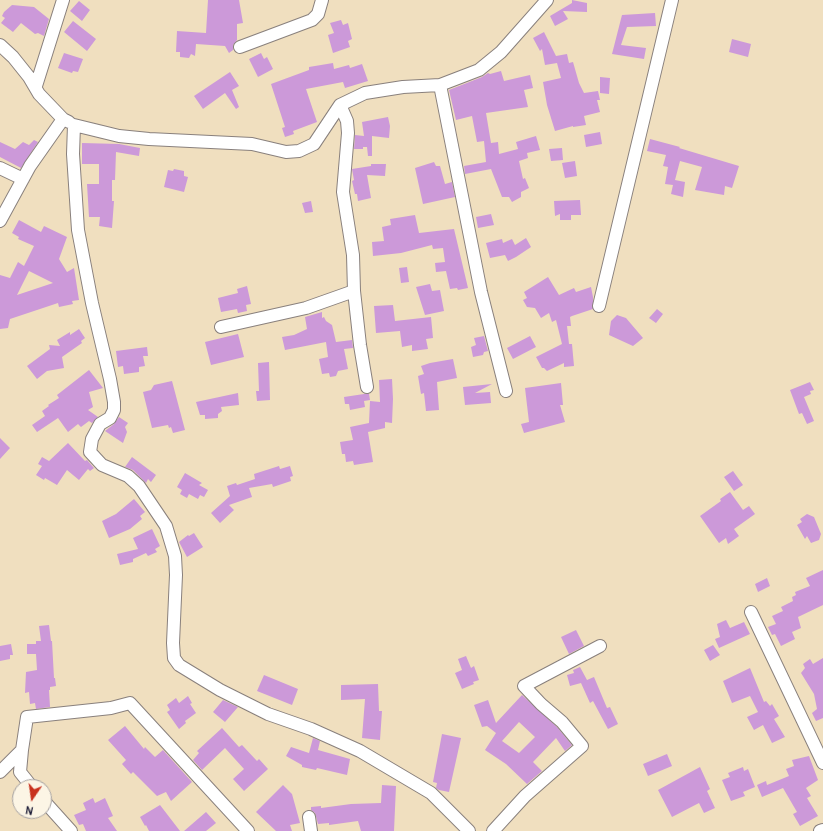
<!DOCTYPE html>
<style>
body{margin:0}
#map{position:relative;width:823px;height:831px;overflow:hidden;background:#f0dfbf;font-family:Pangolin,sans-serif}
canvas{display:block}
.north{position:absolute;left:12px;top:779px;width:40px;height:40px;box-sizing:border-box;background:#fcf5e5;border:1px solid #a5a1a1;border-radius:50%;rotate:193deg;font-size:11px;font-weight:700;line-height:16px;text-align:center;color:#22223b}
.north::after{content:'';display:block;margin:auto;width:14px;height:18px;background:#c8321e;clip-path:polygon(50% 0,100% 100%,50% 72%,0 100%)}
</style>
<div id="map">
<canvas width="823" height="831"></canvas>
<div class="north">N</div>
</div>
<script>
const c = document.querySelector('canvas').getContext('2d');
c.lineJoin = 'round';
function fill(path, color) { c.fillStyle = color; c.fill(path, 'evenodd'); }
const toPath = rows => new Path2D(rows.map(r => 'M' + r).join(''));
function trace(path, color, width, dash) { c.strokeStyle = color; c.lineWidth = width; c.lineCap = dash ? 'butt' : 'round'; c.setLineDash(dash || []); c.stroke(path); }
const building = toPath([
 [208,0,239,0,243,23,237,24,237,40,233,45,233,50,229,53,225,46,196,44,195,56,191,54,189,58,180,57,180,52,176,52,177,31,206,33],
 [572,0,587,3,587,12,563,11,568,19,555,26,550,16,572,3],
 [79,1,90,10,82,21,70,11],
 [12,5,34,7,49,19,44,36,38,33,35,34,21,23,13,32,1,23,5,18,2,16,4,12],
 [655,13,656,26,627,27,621,45,646,48,644,59,612,54,622,15],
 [341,20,343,25,348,23,352,39,348,41,350,47,333,53,328,35,334,33,330,23],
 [73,21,96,39,87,51,64,32],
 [544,32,556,56,567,54,569,63,573,62,579,83,584,93,598,91,600,100,597,100,600,112,584,116,586,125,573,127,573,126,555,131,547,105,543,82,561,78,557,63,545,65,542,49,540,51,533,38],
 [732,39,751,44,748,57,729,52],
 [64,53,83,59,78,72,73,71,72,73,58,68],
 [261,53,264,59,267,57,273,69,258,77,249,59],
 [333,63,334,69,349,65,350,68,362,64,368,81,345,88,343,82,306,89,317,122,293,131,294,134,285,137,282,128,285,127,271,84,309,70,309,67],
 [501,71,504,81,530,75,533,88,524,90,528,107,486,113,491,143,498,142,499,154,518,149,516,142,536,136,540,150,527,153,528,158,519,161,523,179,525,178,529,188,521,192,521,197,512,202,509,197,502,197,491,169,465,174,464,166,486,162,484,141,477,142,472,116,456,120,449,90,482,77,488,73,490,74],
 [230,72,239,86,232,90,239,107,236,109,225,93,203,109,194,96],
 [600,77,610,78,609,94,600,93],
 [388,117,390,126,389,138,372,136,372,156,368,156,367,147,363,147,363,149,354,149,355,135,364,136,362,122],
 [600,132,602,144,586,147,584,135],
 [650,139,680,147,679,148,739,166,732,188,725,186,724,195,695,190,702,167,680,161,675,180,685,182,683,197,671,194,673,185,665,184,668,167,663,166,666,155,647,151],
 [34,140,38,142,21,168,0,157,0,142,15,149,23,142,29,145],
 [82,143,119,144,140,148,139,156,116,152,115,180,112,180,112,201,114,201,112,228,99,226,100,217,89,217,87,184,99,184,99,164,82,164],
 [562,148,563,160,551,161,549,149],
 [575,161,577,176,565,178,562,163],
 [434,162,436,166,440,166,445,184,452,182,455,197,423,204,415,168],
 [371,164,386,164,385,176,367,175,371,198,358,201,357,194,355,194,352,181,354,180,352,169,371,166],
 [174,169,184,171,184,176,188,177,184,192,164,187,168,170,173,171],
 [580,200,581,215,571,215,571,220,560,220,560,214,555,216,554,201],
 [311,201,313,212,305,213,302,203],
 [491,214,494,225,478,228,476,217],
 [415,215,419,233,454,229,468,288,458,290,457,288,450,289,446,271,436,272,435,263,445,262,443,248,433,249,432,245,401,253,373,256,372,242,384,241,382,227,391,225,390,219],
 [19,220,41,232,44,226,67,237,59,259,67,272,74,268,79,300,72,301,73,304,59,307,58,303,10,319,8,328,0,329,0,275,10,278,18,262,24,266,34,246,18,239,19,237,12,233],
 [29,271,53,283,17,295],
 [526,238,531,247,516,257,508,261,505,255,490,258,486,243,502,239,503,243,512,239,515,245],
 [407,267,409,282,401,283,399,268],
 [548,277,559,295,574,288,576,292,591,287,593,297,593,309,572,316,570,317,571,326,567,326,569,344,572,344,574,366,564,367,564,363,547,371,544,368,542,368,536,357,562,344,556,320,552,322,549,313,541,318,535,308,527,307,523,300,527,298,524,292],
 [430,284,432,291,440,290,444,311,425,315,416,287],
 [247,286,251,304,246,305,247,311,238,313,237,309,221,312,218,298,238,293,237,289],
 [393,305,395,321,431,317,433,338,426,339,428,349,412,351,412,345,402,347,400,331,376,333,374,306],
 [657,309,663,314,656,323,649,318],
 [322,312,322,318,324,317,326,321,332,325,336,342,352,340,353,348,344,349,348,369,338,371,336,376,330,377,329,373,322,374,319,359,328,357,326,342,285,350,282,337,294,335,307,329,305,317],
 [617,315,626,318,643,338,633,346,609,335,611,321],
 [79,329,85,338,81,341,82,343,62,357,64,368,47,371,37,379,27,366,50,349,49,345,60,346,57,340,70,332,70,335],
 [238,334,244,357,211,365,205,342],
 [484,336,488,351,484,352,483,355,473,357,471,347,476,345,474,338],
 [530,336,536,347,513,359,507,348],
 [147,347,148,356,143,356,145,366,139,367,139,372,124,374,123,366,118,367,116,351],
 [453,359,457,378,437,382,439,410,426,411,424,393,421,394,418,376,424,374,421,366,430,363],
 [269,362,270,400,257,401,256,391,259,391,258,363],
 [89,370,103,388,89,392,93,407,88,410,98,417,92,423,89,421,81,427,78,424,68,432,58,418,37,432,32,425,45,416,42,411,49,406,48,405,59,398,57,395],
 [392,379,393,399,392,423,385,422,385,428,368,432,373,462,354,465,353,461,346,462,345,454,342,454,340,442,353,440,350,427,369,423,370,401,380,402,379,380],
 [172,381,185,430,173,433,171,427,169,428,168,425,152,428,143,392,151,390,154,385],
 [810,382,814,390,810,391,811,394,804,397,814,421,807,424,802,413,799,414,790,390],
 [561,383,563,405,560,405,565,422,524,433,521,424,529,422,525,388],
 [492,384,475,393,490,392,491,403,465,405,463,387],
 [238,393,239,405,221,407,222,411,218,414,218,418,205,419,205,415,200,415,196,402],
 [364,394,369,394,370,400,364,401,365,407,350,410,349,404,345,404,344,397],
 [119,417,128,423,125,427,127,432,123,443,105,431,114,424],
 [0,438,10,448,0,459],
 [68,443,85,461,87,460,94,468,90,471,88,469,79,480,67,470,57,485,45,478,44,480,36,475,42,466,38,464,42,457,49,461],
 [132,457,156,475,151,482,148,479,146,483,133,470,125,467],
 [279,466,280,469,290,466,293,476,290,477,291,481,273,487,272,484,249,488,252,497,229,505,234,510,220,523,211,513,230,496,227,486,236,483,237,485,255,479,254,474],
 [733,471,743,485,734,491,724,477],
 [185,473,202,483,199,485,208,490,204,497,200,495,198,499,189,494,187,498,180,494,182,490,177,487],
 [730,492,743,510,749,506,755,514,734,529,739,536,728,544,726,538,719,543,700,516,721,501,720,499],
 [134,499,145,512,140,516,142,519,130,529,109,538,102,521,116,514],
 [807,514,814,517,821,534,819,540,811,543,807,536,805,539,797,525,802,522,800,519],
 [152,529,160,546,155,549,157,552,148,556,146,553,133,559,133,562,120,565,117,554,138,549,133,538],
 [194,533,203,547,187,557,179,542,188,535,189,536],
 [823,570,823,605,798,617,801,628,792,632,795,639,781,646,775,634,772,635,768,627,776,624,772,616,783,611,781,607,793,601,792,597,796,595,795,592,810,586,806,578],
 [767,578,770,586,758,592,755,584],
 [726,620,730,628,744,622,750,634,719,648,715,639,720,637,717,624],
 [49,625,51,641,52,641,54,678,55,678,56,686,50,687,50,690,49,690,50,707,36,709,35,703,30,704,29,692,25,693,26,672,37,670,36,654,27,654,27,644,36,644,36,641,41,641,39,626],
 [576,630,584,646,569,654,561,637],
 [11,644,13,655,10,655,10,659,0,661,0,646],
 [713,645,720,655,710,661,704,650],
 [466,656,471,668,474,666,479,680,473,682,474,684,462,689,455,673,462,670,458,659],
 [823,658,823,718,816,721,812,713,817,709,814,694,801,673,805,668,803,664,810,659,813,664],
 [580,667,587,680,594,677,607,708,610,707,618,724,608,729,593,701,590,703,581,683,570,686,567,675,574,673,573,670],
 [750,668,764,702,766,701,770,706,772,704,779,716,774,719,785,737,772,743,763,725,754,730,747,717,758,712,750,696,732,703,723,681],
 [264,675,298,689,292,705,257,691],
 [378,684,379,711,382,711,380,740,362,738,365,699,341,700,341,685],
 [522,695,557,727,572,745,565,751,556,738,533,762,542,771,527,784,506,764,485,750,496,733,487,726,482,727,474,705,488,700,496,723],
 [519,722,535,737,519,753,502,741],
 [188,696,192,703,190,704,196,713,185,721,186,723,179,729,167,712,170,710,167,705,176,698,179,703],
 [223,700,238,707,225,722,213,712],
 [125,726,144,749,145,747,155,757,163,750,192,782,171,801,166,792,157,796,133,772,131,774,122,764,126,760,108,740],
 [222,728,239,747,242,745,257,761,259,759,268,769,244,791,233,779,244,769,225,748,202,770,193,760,199,753,197,751],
 [442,734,461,738,449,792,439,790,436,788,437,783,433,782],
 [313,738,320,741,318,750,350,759,347,775,317,768,316,770,302,767,302,765,286,756,291,747,309,753],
 [667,754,672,766,648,776,643,764],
 [809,756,818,780,806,788,811,796,807,798,818,816,800,826,793,814,797,812,783,788,762,797,757,785,766,781,767,785,789,776,786,769,794,766,792,760],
 [700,767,710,789,707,791,715,808,704,813,699,803,672,817,658,790],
 [743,767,744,771,748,769,755,787,743,792,745,796,731,801,722,780,730,777,728,773],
 [283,785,292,794,300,823,290,825,292,831,276,831,256,812],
 [382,785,396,786,394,831,361,831,358,821,329,825,329,823,318,824,315,813,311,810,311,807,321,806,321,808,351,804,381,803],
 [93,798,95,803,105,798,113,816,108,818,117,831,86,831,83,824,79,825,74,815,86,810,83,803],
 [160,805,180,831,149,831,146,825,145,826,140,817],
 [206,812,216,823,206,831,184,831]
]);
const street = toPath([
 [0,45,13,57,29,77,39,94,63,119,69,122],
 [240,47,312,20,318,14,322,0],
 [440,85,481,292,506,391],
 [36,86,63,0],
 [0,168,23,179],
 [0,221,30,166,63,119],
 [354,291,360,345,367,387],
 [599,306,672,0],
 [221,327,306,308,354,291,353,255,343,192,348,133,347,121,340,105],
 [751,612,823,763],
 [22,750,20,772,32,787],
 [0,772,22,750,27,717,111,708,130,703,248,831],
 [44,801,71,831],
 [309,817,311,831],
 [469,831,431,793,360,751,311,729,268,714,220,690,179,665,174,658,173,643,176,575,175,556,166,526,139,486,128,476,102,465,90,452,92,439,100,424,110,418,114,410,114,402,110,379,92,303,78,230,73,154,74,125,119,136,149,139,252,144,286,152,299,151,314,144,340,105,365,93,403,87,440,85,479,70,501,52,547,0],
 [493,831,525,796,582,746,562,722,541,704,524,686,600,646],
 [820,831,823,830]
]);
fill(building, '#cc99d9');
trace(street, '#89807d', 14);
trace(street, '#fff', 12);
</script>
